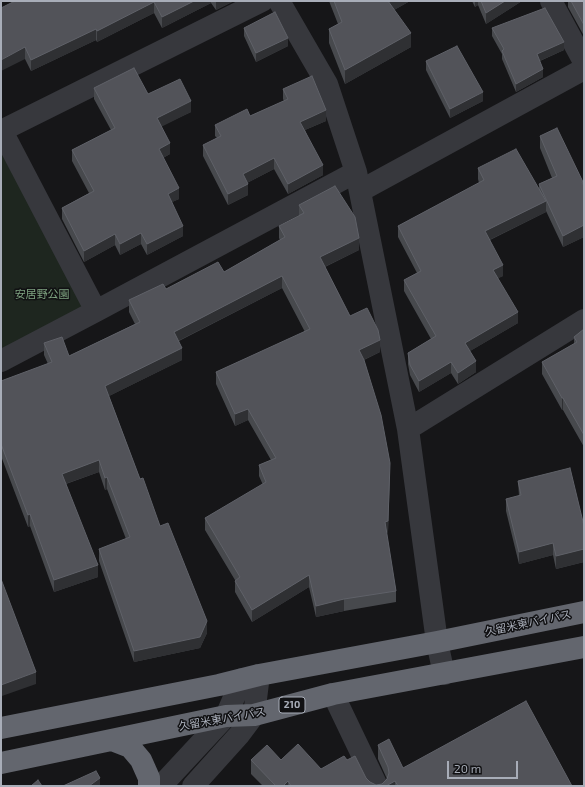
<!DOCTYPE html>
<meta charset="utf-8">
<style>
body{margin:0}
#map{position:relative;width:585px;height:787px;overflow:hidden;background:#161618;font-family:"Exo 2",sans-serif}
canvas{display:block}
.frame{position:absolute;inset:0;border:2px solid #a8adb8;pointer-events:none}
.scale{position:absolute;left:447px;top:761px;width:71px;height:18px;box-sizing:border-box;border:2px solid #a8adb8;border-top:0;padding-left:5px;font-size:12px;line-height:14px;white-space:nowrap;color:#a8adb8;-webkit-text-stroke:3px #111113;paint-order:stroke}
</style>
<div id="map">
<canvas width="585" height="787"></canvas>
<div class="frame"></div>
<div class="scale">20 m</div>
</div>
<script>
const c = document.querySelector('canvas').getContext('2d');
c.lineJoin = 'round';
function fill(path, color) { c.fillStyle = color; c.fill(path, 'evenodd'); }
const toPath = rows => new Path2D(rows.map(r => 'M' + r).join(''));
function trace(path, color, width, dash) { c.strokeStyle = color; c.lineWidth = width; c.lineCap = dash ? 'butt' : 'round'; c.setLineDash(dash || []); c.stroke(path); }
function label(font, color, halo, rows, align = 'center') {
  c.font = font + ' "Exo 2","Noto Sans JP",sans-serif'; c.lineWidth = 3; c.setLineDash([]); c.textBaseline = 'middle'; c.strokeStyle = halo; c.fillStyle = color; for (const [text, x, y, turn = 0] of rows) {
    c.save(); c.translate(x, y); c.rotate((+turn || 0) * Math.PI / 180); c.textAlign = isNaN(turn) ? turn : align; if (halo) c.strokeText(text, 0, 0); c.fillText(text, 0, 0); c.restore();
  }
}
const green = toPath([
 [1,131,96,311,1,361]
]);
const minor = toPath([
 [279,1,327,84,356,172,408,429,437,642,444,674],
 [551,1,584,62],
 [1,131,262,1],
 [2,131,96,311],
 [360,191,584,69],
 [1,361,96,311,356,172],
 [408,429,584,320],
 [333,694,377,786],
 [161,786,226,716,242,679],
 [193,786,239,735,254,715,259,675]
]);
const highway = toPath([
 [1,728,219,685,259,675,437,642,584,612],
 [112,740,130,747,141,760,149,778,149,786],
 [1,763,226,716,254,715,333,694,584,647]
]);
const wall = toPath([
 [15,1,234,1,216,10,211,3,162,28,154,13,97,42,96,40,31,71,25,59],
 [329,1,410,1,394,10,411,47,345,84,329,43,329,29,338,24],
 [472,1,522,1,486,24,478,5,475,7],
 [568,1,584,1,584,36,568,7],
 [244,28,288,46,256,62,244,36],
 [492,28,564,50,540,61,543,77,516,92,502,59,502,54,492,36],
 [426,61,483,101,450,118,426,70],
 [94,88,148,94,191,112,161,126,170,154,163,158,179,199,172,202,183,236,147,255,141,244,120,255,115,245,84,262,62,219,62,208,89,193,72,161,72,150,111,130,94,99],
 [283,89,326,121,305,130,323,175,288,194,274,169,247,183,248,195,228,205,203,156,203,145,217,138,215,136,215,125,250,116,284,101,283,99],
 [540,136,584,186,584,237,563,247,546,211,546,212,490,240,503,276,498,278,518,323,470,351,476,372,458,384,451,373,419,392,410,375,408,364,408,353,431,339,404,291,404,280,417,273,398,237,398,226,479,183,478,179,478,168,539,189,539,184,552,178,540,148],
 [299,205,359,250,325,267,350,316,380,352,364,360,390,475,388,532,386,533,396,591,396,602,344,611,316,617,309,587,252,622,235,592,235,580,205,530,205,518,263,485,259,476,259,465,271,460,248,420,235,426,216,384,216,372,305,332,282,288,179,341,182,360,109,396,140,479,160,526,207,633,200,648,134,662,99,561,99,549,126,539,107,489,105,490,99,472,66,484,98,577,54,592,30,526,28,527,1,456,1,381,48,364,44,355,44,343,69,356,135,324,129,312,129,300,224,272,280,240,279,238,279,226,299,216],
 [584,329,584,447,563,410,562,410,542,374,542,362,574,344,574,337],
 [518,481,584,526,584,562,556,569,553,555,519,564,506,511,506,499,519,496],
 [378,745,403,768,572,786,263,786,251,774,251,760,281,760,321,769,347,760,366,778,370,782,376,785,382,784,387,779,378,759]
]);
const shadedWall = toPath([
 [194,1,211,1,211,3,162,28,162,17],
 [216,1,234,1,216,10],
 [387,1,410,1,387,14],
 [475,1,478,1,478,5,475,7],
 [505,1,522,1,486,24,486,13],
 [154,2,154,13,97,42,97,31],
 [96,29,96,40,31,71,31,60],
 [411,33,411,47,345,84,345,70],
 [288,38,288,46,256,62,256,53],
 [564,42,564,50,537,62,537,54],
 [25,47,25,59,1,71,1,60],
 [543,69,543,77,516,92,516,84],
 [483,92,483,101,450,118,450,109],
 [191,101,191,112,157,129,157,118],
 [326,110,326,121,300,132,300,122],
 [170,143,170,154,159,160,159,149],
 [274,158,274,169,243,185,243,174],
 [323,165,323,175,288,194,288,184],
 [248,184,248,195,228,205,228,194],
 [179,188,179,199,168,204,168,194],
 [546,201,546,212,485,242,485,231],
 [584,225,584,237,563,247,563,236],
 [183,226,183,236,147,255,147,244],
 [141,233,141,244,120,255,120,244],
 [115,234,115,245,84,262,84,251],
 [359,238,359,250,320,269,320,257],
 [503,265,503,276,493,281,493,270],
 [282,276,282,288,174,343,174,332],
 [518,312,518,323,465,354,465,343],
 [380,340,380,352,359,362,359,350],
 [182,348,182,360,105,398,105,386],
 [476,361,476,372,458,384,458,373],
 [451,362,451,373,419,392,419,381],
 [562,398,563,398,563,410,562,410],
 [248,409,248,420,235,426,235,414],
 [99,460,99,472,62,485,62,474],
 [390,463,388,532,385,534,385,522],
 [107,477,107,489,105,490,105,478],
 [30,514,30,526,28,527,28,515],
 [553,543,553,555,519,564,519,552],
 [584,549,584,562,556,569,556,556],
 [98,565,98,577,54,592,54,580],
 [309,575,309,587,252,622,252,610],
 [344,599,344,611,316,617,316,606],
 [207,621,207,633,200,648,134,662,134,651],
 [36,672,36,684,2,696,2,708,1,708,1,685],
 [100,778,100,786,89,786],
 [288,781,288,786,283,786],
 [395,781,395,786,386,786]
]);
const building = toPath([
 [15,1,194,1,162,17,154,2,97,31,96,29,31,60,25,47,1,60,1,8,15,1],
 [334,1,388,1,411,33,345,70,329,29,342,22,334,1],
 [481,1,505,1,486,13,481,1],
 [571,1,584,1,584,25,571,1],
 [545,8,564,42,537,54,543,69,516,84,502,51,504,49,492,28,545,8],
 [275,12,288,38,256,53,244,28,275,12],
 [457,46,483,92,450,109,426,61,457,46],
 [134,68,148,94,180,79,191,101,157,118,170,143,159,149,179,188,168,194,183,226,147,244,141,233,120,244,115,234,84,251,62,208,94,191,72,150,115,128,94,88,134,68],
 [312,76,326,110,300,122,323,165,288,184,274,158,243,174,248,184,228,194,203,145,221,136,215,125,247,109,250,116,288,99,283,89,312,76],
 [557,128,583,182,582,182,584,186,584,225,563,236,539,184,557,176,540,136,557,128],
 [516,149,546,201,485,231,503,265,493,270,518,312,465,343,476,361,458,373,451,362,419,381,410,365,408,353,436,336,404,280,421,271,398,226,484,180,478,168,516,149],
 [335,186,355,217,359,238,320,257,350,316,367,308,378,330,380,340,359,350,364,360,381,415,390,463,388,521,385,522,396,591,344,599,316,606,309,575,252,610,235,581,240,577,205,518,266,482,259,465,276,458,248,409,235,414,216,372,310,329,282,276,174,332,182,348,105,386,140,479,143,478,160,526,168,523,207,621,200,637,134,651,99,549,130,537,107,477,105,478,99,460,62,474,98,565,54,580,30,514,28,515,1,444,1,381,52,362,44,343,62,337,69,356,140,322,129,300,163,284,166,289,218,262,224,272,285,237,279,226,304,213,299,205,335,186],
 [584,329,584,435,563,398,562,398,542,362,577,342,574,337,584,329],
 [570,468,584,526,584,549,556,556,553,543,519,552,506,499,521,495,518,481,570,468],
 [1,579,36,672,1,685,1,579],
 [526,701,572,786,398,786,395,781,386,786,291,786,288,781,283,786,276,786,251,760,267,745,281,760,298,744,321,769,344,756,347,760,355,756,366,778,370,782,376,785,382,784,387,779,389,773,388,767,378,745,389,739,403,768,526,701],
 [96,771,100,778,89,786,63,786,96,771],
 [38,780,42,786,31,786,38,780]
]);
const shields = [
 [292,705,26]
];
const shieldNames = [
 ["210",292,705]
];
const parkNames = [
 ["安居野公園",42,294]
];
const streetNames = [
 ["久留米東バイパス",528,623,-12],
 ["久留米東バイパス",222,719,-10]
];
fill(green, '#1e261f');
trace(minor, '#37383d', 22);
trace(highway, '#63666e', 22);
fill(wall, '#47494d');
fill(shadedWall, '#2f3033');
fill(building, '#525359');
trace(building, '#5f6168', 1);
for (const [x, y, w] of shields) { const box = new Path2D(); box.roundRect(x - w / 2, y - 8, w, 16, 3); c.fillStyle = '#111113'; c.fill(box); trace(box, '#a8adb8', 1); }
label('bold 10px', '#a8adb8', null, shieldNames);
label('11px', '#7fa381', '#111113', parkNames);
label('11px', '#a8adb8', '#111113', streetNames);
</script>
